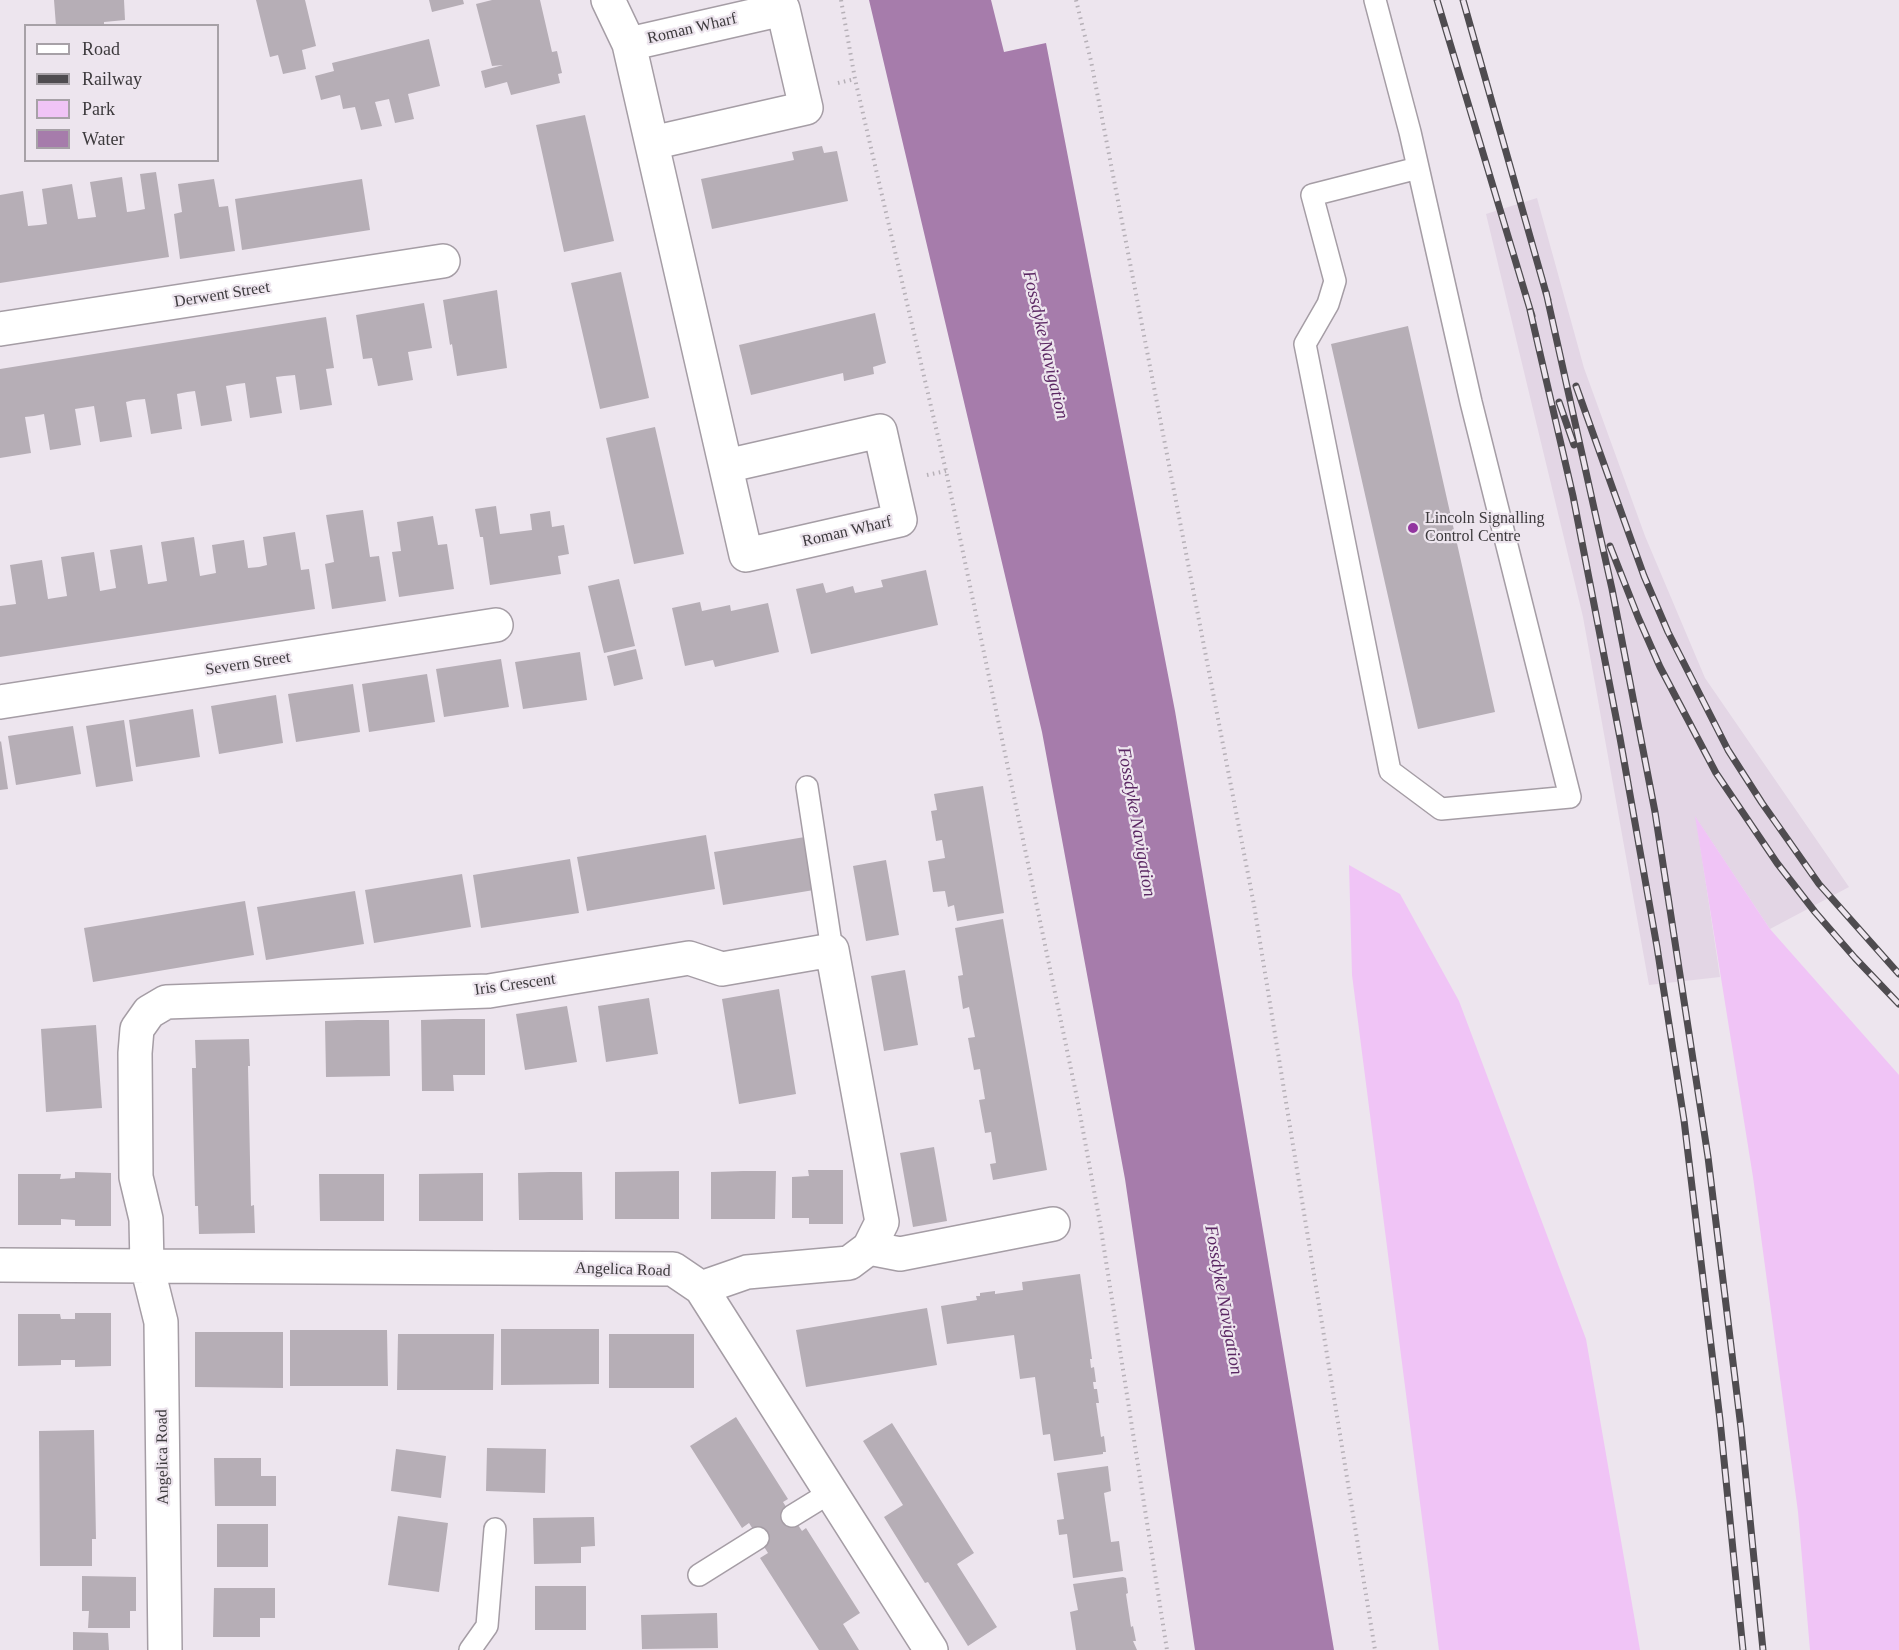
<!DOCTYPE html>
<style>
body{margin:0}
#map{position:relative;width:1899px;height:1650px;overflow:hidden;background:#ede5ee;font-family:"Times New Roman",serif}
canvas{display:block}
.legend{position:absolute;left:24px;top:24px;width:195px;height:138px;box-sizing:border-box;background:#ede5ee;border:2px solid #a7a1a7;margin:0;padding:8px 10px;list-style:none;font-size:18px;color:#3d3a3d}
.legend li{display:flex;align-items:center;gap:12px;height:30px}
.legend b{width:30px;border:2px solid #a7a1a7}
</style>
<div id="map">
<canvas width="1899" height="1650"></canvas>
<ul class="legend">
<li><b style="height:8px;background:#fff"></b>Road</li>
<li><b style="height:8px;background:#4f4c50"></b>Railway</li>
<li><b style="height:16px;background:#f0c4f6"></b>Park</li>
<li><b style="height:16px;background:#a67cab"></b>Water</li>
</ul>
</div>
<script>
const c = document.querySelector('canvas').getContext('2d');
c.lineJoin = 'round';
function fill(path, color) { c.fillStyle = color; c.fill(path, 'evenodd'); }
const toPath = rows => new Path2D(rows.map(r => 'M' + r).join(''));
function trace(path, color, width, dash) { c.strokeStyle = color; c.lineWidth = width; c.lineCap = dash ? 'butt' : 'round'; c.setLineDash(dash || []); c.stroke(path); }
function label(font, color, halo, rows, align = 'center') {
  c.font = font + ' "Times New Roman",serif'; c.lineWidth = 4.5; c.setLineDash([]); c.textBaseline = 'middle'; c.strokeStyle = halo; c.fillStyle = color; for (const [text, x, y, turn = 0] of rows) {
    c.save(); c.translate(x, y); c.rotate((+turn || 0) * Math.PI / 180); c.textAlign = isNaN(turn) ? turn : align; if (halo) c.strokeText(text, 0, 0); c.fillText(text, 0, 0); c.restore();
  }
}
const built = toPath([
 [1537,198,1584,368,1645,536,1705,678,1849,887,1770,929,1696,818,1720,977,1649,985,1583,617,1486,214]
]);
const green = toPath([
 [1695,816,1770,929,1899,1075,1899,1650,1810,1650,1798,1512,1753,1177],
 [1349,865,1400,894,1459,1001,1586,1339,1640,1650,1439,1650,1352,975]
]);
const water = toPath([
 [869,0,991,0,1004,52,1046,43,1175,711,1334,1650,1195,1650,1125,1179,1042,732]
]);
const building = toPath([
 [54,0,124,0,125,20,104,22,104,26,56,26],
 [256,0,305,0,316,46,302,50,306,69,283,74,278,55,270,57],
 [429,0,463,0,464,4,432,12],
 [492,0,540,0,552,52,557,51,562,73,558,74,560,83,511,95,507,82,485,88,481,71,503,65,492,66,476,4],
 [429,39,440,86,408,94,414,119,395,123,389,99,375,102,382,126,361,130,355,107,343,109,340,95,321,100,315,76,334,71,332,63],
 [585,115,614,241,564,252,536,125],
 [822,146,824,153,837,151,848,201,712,229,701,179,794,160,792,152],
 [156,172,169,257,0,283,0,195,23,191,28,226,39,225,47,224,42,189,72,184,78,219,96,217,90,182,122,177,127,212,135,211,145,209,140,174],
 [214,179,219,207,228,206,235,251,180,259,174,214,182,212,178,184],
 [362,179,370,230,242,250,235,199],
 [621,272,649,398,600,409,571,283],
 [497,290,507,368,457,376,452,344,450,345,443,300],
 [424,303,432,348,408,352,413,380,378,386,372,358,363,359,356,315],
 [875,313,886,363,873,367,874,374,844,381,843,373,751,395,739,345],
 [326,317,334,368,326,369,332,405,300,410,295,375,284,376,276,377,282,413,250,418,245,383,237,384,226,386,232,421,201,426,195,391,187,392,177,394,182,429,151,434,145,399,134,400,126,402,132,437,100,442,94,406,75,409,81,445,50,450,44,414,34,416,25,417,31,453,0,458,0,369],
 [1408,326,1495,712,1418,729,1331,344],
 [655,427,684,554,634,564,606,438],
 [496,506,500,534,532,530,530,514,550,511,552,527,564,525,569,554,558,556,561,574,490,585,483,537,480,537,475,509],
 [363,510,370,557,379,556,386,601,332,609,325,564,334,562,326,515],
 [433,516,438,545,447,544,454,589,399,597,392,552,401,551,397,522],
 [295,532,301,570,309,569,315,609,0,657,0,606,16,604,10,565,42,560,48,599,67,596,61,557,94,552,100,591,116,588,110,550,142,545,148,584,167,581,161,542,194,537,200,576,216,573,212,545,244,540,248,568,259,567,267,565,263,537],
 [926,570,938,625,811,654,796,589,823,583,826,593,853,586,855,593,883,587,881,580],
 [619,579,635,646,604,653,588,586],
 [700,602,702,611,730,605,731,611,768,603,779,652,715,667,713,660,685,666,672,608],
 [636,649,643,679,614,686,607,656],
 [580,652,587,700,523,709,515,662],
 [501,659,509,707,444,717,436,669],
 [427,674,435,722,369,732,362,684],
 [353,684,360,732,296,742,288,694],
 [276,695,283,743,219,754,211,706],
 [193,709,200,757,136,767,129,720],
 [124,720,133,781,96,787,86,726],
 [73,726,81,774,16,785,8,736],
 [1,741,8,789,0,790,0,742],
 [983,786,1004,913,957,921,954,905,948,907,945,891,933,892,928,861,945,858,942,840,936,841,931,811,937,810,934,794],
 [706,835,715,889,587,911,577,857],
 [811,836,820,889,723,905,714,852],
 [570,859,579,913,481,928,473,875],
 [886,860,899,935,866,941,853,866],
 [462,874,471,927,374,943,365,890],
 [355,891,364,944,266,960,257,907],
 [245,901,254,955,93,982,84,928],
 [1003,919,1047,1170,993,1180,990,1164,996,1163,991,1132,985,1133,979,1100,985,1099,980,1069,974,1070,968,1038,975,1037,969,1007,963,1009,958,976,963,975,955,928],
 [905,970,918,1045,884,1051,871,976],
 [779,989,796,1094,739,1104,722,999],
 [649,998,658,1054,606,1062,598,1006],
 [567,1006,577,1062,525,1070,516,1014],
 [453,1019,485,1019,485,1075,453,1075,454,1091,422,1091,421,1020],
 [357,1020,389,1020,390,1076,326,1077,325,1021],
 [96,1025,102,1108,46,1112,41,1029],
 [249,1039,250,1066,248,1066,251,1206,254,1205,255,1233,199,1234,198,1206,195,1206,192,1068,196,1068,195,1040],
 [934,1147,947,1221,913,1227,900,1153],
 [808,1170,843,1170,843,1224,809,1224,809,1218,792,1218,792,1177,809,1176],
 [679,1171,679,1219,615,1219,615,1172],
 [743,1171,776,1171,775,1219,711,1219,711,1172],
 [75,1172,111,1173,111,1226,75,1226,75,1220,61,1219,61,1225,18,1225,18,1174,61,1174,60,1179,75,1178],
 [550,1172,582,1172,583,1220,519,1220,518,1173],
 [483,1173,483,1221,419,1221,419,1174],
 [319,1174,384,1174,384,1221,320,1221],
 [1080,1274,1092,1359,1090,1359,1091,1368,1094,1367,1096,1382,1093,1382,1094,1389,1097,1389,1099,1403,1096,1403,1101,1437,1104,1436,1106,1452,1103,1452,1103,1454,1054,1461,1050,1434,1043,1435,1035,1377,1020,1379,1014,1335,947,1344,941,1306,977,1300,976,1296,980,1296,980,1293,995,1291,995,1294,1023,1290,1022,1282],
 [927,1308,937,1365,806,1387,796,1330],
 [75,1313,111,1313,111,1366,75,1367,75,1360,61,1360,61,1365,18,1366,18,1314,60,1314,61,1319,75,1319],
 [501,1329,599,1329,599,1384,501,1385],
 [290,1330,387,1330,388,1386,290,1386],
 [195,1332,283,1332,283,1388,195,1387],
 [398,1334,494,1334,493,1390,397,1390],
 [609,1334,694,1334,694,1388,609,1388],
 [736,1417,788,1499,783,1502,792,1516,802,1531,806,1528,860,1613,843,1624,859,1650,819,1650,760,1558,768,1553,749,1523,742,1528,690,1446],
 [892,1423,974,1553,957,1564,997,1627,968,1646,928,1582,925,1583,884,1517,903,1505,863,1441],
 [94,1430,96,1539,92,1539,92,1566,40,1566,39,1431],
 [487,1448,546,1449,545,1493,486,1491],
 [396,1449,446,1456,441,1498,391,1491],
 [214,1458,261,1458,261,1476,276,1476,276,1506,215,1506],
 [1108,1466,1111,1491,1104,1493,1111,1542,1119,1541,1123,1571,1073,1578,1067,1534,1059,1535,1057,1520,1064,1519,1057,1473],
 [398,1516,448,1523,439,1592,388,1585],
 [594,1517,595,1546,581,1547,581,1563,534,1564,533,1518],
 [217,1524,268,1524,268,1567,217,1567],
 [82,1576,136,1577,136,1611,130,1611,130,1628,88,1628,89,1611,82,1611],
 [1123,1577,1126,1578,1128,1593,1126,1594,1131,1627,1133,1626,1136,1641,1133,1641,1137,1650,1076,1650,1070,1612,1078,1610,1073,1584],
 [535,1586,586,1586,586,1630,535,1630],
 [214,1588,275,1588,275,1618,260,1618,260,1637,213,1637],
 [717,1613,718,1648,642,1649,641,1615],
 [73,1632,108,1633,109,1650,73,1650]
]);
const path = toPath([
 [841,0,855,79,946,471,1077,1098,1100,1223,1167,1650],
 [1076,0,1091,61,1254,905,1375,1650],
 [838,83,855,79],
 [927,475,946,471]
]);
const lane = toPath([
 [1375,0,1410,132,1471,402,1570,797,1441,809,1390,771,1305,344,1328,304,1335,281,1312,195,1418,168],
 [807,787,832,950],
 [792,1516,831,1492],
 [699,1575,758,1538],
 [470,1650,487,1626,495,1529]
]);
const street = toPath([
 [608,0,629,44],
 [652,143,806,108,783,9,629,44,746,555,900,520,880,431,726,466],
 [0,329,443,261],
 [0,702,496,625],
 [869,1248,900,1254,1053,1224],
 [0,1265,147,1266,146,1219,136,1177,135,1053,137,1029,149,1012,166,1002,489,991,689,958,722,969,832,950,882,1222,869,1248,849,1263,747,1272,701,1288],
 [165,1650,161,1322,147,1266,673,1269,701,1288,931,1650]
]);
const rail = toPath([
 [1437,0,1532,316],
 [1463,0,1548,300],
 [1546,292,1612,589,1655,812,1708,1157,1741,1428,1763,1650],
 [1530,310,1573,496,1620,738,1657,947,1684,1120,1720,1420,1743,1650],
 [1576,386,1644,576,1668,632,1728,750,1762,803,1819,884,1899,974],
 [1559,402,1574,445],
 [1610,546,1638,617,1660,667,1716,773,1777,863,1815,912,1855,958,1899,1004]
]);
const markers = [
 [1413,528,6,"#92359f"]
];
const streetNames = [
 ["Roman Wharf",692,29,-13],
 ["Derwent Street",222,295,-9],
 ["Roman Wharf",847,532,-13],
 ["Severn Street",248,664,-9],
 ["Iris Crescent",515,985,-8],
 ["Angelica Road",623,1270,2],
 ["Angelica Road",163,1457,-91]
];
const poiNames = [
 ["Lincoln Signalling",1425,519],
 ["Control Centre",1425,537]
];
const waterNames = [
 ["Fossdyke Navigation",1045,345,77],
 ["Fossdyke Navigation",1136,822,80],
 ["Fossdyke Navigation",1223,1300,80]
];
fill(built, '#e3d6e5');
fill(green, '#f0c4f6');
fill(water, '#a67cab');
fill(building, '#b6aeb6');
trace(lane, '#a59da5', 24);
trace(street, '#a59da5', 36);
trace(path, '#b6b0b7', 4, [1.5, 4.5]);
trace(lane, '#fff', 21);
trace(street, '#fff', 33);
trace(rail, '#4f4c50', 7);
trace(rail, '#ede5ee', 4.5, [14]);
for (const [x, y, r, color] of markers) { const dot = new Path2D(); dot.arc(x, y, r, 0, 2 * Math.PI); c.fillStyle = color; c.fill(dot); trace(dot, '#ede5ee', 2); }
label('16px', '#3d3a3d', '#ede5ee', streetNames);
label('16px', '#3d3a3d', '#ede5ee', poiNames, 'left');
label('italic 18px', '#5b2763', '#ede5ee', waterNames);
</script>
